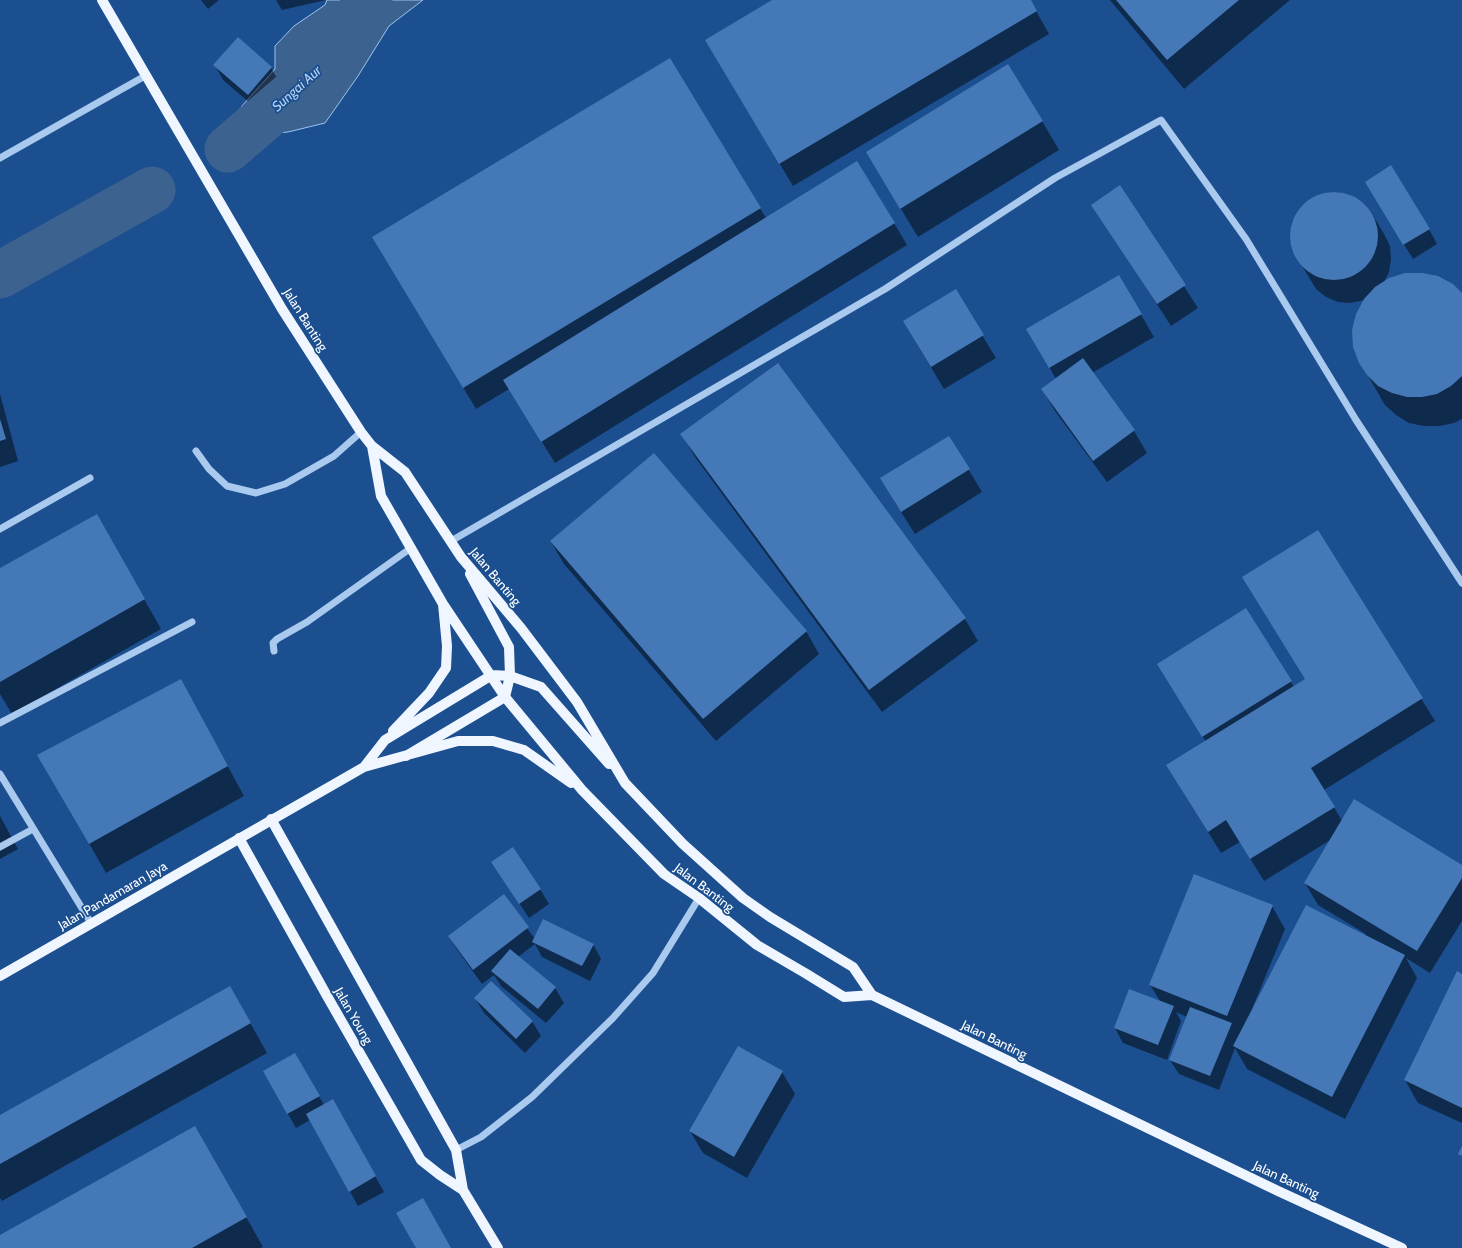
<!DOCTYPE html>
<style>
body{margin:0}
canvas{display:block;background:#1b4f8f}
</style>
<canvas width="1462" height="1248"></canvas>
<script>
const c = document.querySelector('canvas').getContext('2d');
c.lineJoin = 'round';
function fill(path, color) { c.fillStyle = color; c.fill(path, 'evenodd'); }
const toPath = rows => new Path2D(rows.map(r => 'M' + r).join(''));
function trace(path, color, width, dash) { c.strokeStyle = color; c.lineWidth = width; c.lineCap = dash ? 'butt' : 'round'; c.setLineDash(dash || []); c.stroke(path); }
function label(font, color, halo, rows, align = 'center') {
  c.font = font + ' Cabin,sans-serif'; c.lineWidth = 3.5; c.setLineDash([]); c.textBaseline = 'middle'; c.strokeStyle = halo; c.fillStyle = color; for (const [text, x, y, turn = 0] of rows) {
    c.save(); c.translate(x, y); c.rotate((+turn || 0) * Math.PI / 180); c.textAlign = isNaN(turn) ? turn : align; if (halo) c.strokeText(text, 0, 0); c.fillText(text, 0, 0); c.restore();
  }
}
const water = toPath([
 [327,0,423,0,389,26,358,76,325,123,288,132,255,135,241,107,275,69,275,46,294,26,325,5,327,0]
]);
const shadow = toPath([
 [201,0,219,0,208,9],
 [276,0,326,0,282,10],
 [774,0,1030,0,1049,34,793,186,719,62],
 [1110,0,1290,0,1184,89],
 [238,38,271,68,280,83,257,109,223,80,215,65],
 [670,59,766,218,894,223,907,245,555,463,509,389,476,409,386,259],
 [1042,121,1059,150,918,237,867,153],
 [1120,187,1198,308,1171,326,1093,205],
 [1337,192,1350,195,1362,202,1371,212,1384,234,1390,246,1391,259,1389,272,1384,282,1462,295,1462,419,1454,423,1440,426,1424,426,1409,423,1396,415,1385,405,1360,362,1365,300,1350,303,1338,302,1326,297,1316,289,1296,256,1292,245,1293,222,1298,212,1305,203,1326,193],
 [1375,197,1429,229,1437,244,1413,259],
 [1119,277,1154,337,1092,373,1134,431,1147,453,1107,482,1055,411,1042,389,1056,379,1028,329],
 [955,291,996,358,944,389,917,344],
 [778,364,965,619,978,641,882,712,695,457,682,435],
 [0,394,18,461,0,467],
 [949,437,982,492,915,534,894,501],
 [1318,531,1435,721,1324,790,1342,821,1462,866,1462,921,1430,973,1406,958,1417,978,1345,1119,1247,1069,1235,1048,1219,1090,1179,1074,1170,1060,1187,1017,1176,1012,1181,1021,1167,1060,1123,1043,1115,1028,1160,1001,1150,985,1272,906,1285,929,1252,1009,1253,1010,1366,934,1318,905,1305,883,1332,839,1264,881,1240,842,1221,853,1180,787,1206,742,1171,686,1246,610,1294,687,1306,680],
 [551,542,806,631,819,654,716,741,564,564],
 [113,544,161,629,12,714,0,694,0,569],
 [197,710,244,796,106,873,39,756],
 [0,816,18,849,0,859],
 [492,862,540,889,549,904,529,918],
 [503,896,535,939,593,944,601,959,590,981,542,957,535,944,518,957,555,988,564,1003,546,1023,501,986,494,975,482,984,458,951,449,937],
 [1462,975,1462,1123,1418,1103,1405,1080],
 [230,987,267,1053,2,1201,0,1198,0,1116],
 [475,998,532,1021,541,1036,525,1053,484,1013],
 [295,1054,324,1105,332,1100,384,1192,358,1206,310,1120,296,1128,288,1114],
 [782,1072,795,1094,747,1178,703,1153,690,1131],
 [212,1156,263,1247,260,1248,0,1248,0,1236]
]);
const river = toPath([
 [228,149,320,70,369,0],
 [0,275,152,190]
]);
const building = toPath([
 [772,0,1031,0,1037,11,779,164,705,40],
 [1116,0,1239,0,1167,60],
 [238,37,272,67,248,95,213,65],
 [670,58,761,208,463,388,372,237],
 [1008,64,1043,121,900,209,866,152],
 [857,161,895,223,541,442,503,380],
 [1391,165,1430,229,1403,245,1365,182],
 [1120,185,1186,285,1157,304,1091,205],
 '1290 236a44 44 0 1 1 88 0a44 44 0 1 1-88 0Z',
 [1405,273,1422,273,1438,276,1453,284,1462,293,1462,376,1451,386,1437,394,1422,397,1407,397,1392,393,1378,386,1367,375,1359,363,1353,347,1352,330,1356,314,1364,299,1375,287,1389,278],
 [1119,275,1142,314,1049,368,1026,329],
 [956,289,984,335,931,367,903,321],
 [1083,358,1135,430,1093,461,1041,389],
 [778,363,966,618,869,690,680,434],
 [0,419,6,439,0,441],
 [949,436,970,469,901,512,880,478],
 [654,453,807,631,703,719,550,541],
 [97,514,145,599,0,682,0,568],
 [1318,530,1423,698,1311,768,1335,807,1250,859,1226,820,1208,832,1166,765,1305,679,1242,577],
 [1246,608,1292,681,1202,737,1157,664],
 [181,679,228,766,89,844,37,755],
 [1354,799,1462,865,1462,878,1417,951,1304,883],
 [513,847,541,889,519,904,491,862],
 [1194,874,1273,905,1227,1016,1149,985],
 [504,894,529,927,473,970,448,936],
 [1306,905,1405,955,1332,1097,1233,1046],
 [543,919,594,944,582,966,532,942],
 [510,949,556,987,538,1009,491,971],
 [1457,971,1462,974,1462,1108,1404,1080],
 [491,981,533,1021,516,1039,474,998],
 [230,986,251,1023,0,1164,0,1115],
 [1129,989,1174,1006,1158,1045,1114,1028],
 [1190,1007,1232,1023,1210,1076,1169,1060],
 [738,1046,783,1071,734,1157,689,1131],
 [295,1053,320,1096,287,1114,263,1071],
 [333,1099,376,1176,349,1192,306,1114],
 [195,1126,247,1217,192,1248,0,1248,0,1235],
 [1462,1146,1462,1156,1458,1154],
 [423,1198,451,1248,416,1248,396,1213]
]);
const minor = toPath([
 [0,158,145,76],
 [196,451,209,469,227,486,256,493,285,484,334,456,361,432],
 [0,529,90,478],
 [451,541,885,289,1055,178,1161,120,1246,239,1356,420,1462,583],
 [274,651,273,643,277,639,307,622,411,548],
 [0,723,192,622],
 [0,774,91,923],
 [0,847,33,829],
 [456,1150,481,1137,532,1097,613,1018,653,973,699,898]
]);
const major = toPath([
 [102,0,282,309,361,432,372,446,405,472,461,557,521,628,577,702,625,783,683,844,743,898,770,917,853,967,872,995],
 [372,446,381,496,443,604,505,697,582,790,664,874,699,898,757,945,805,973,844,997,872,995,1278,1191,1402,1248],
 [492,675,510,676,541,687,609,764],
 [393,731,429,693,446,668,447,646,443,604],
 [406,756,505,697,510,676,509,647,470,574],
 [364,767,458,741,493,741,524,750,571,783],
 [271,819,456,1150,463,1190,498,1248],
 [239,838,327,996,421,1160,440,1175,463,1190],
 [0,976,364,767,385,740,492,675]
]);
const streetNames = [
 ["Jalan Banting",305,320,58],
 ["Jalan Banting",495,577,50],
 ["Jalan Banting",704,888,37],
 ["Jalan Pandamaran Jaya",113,896,-30],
 ["Jalan Young",353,1016,60],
 ["Jalan Banting",994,1040,26],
 ["Jalan Banting",1286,1180,25]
];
const waterNames = [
 ["Sungai Aur",297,89,-42]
];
fill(water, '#3c6290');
trace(water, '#9cc4f0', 1);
fill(shadow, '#0007');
trace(river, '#3c6290', 47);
fill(building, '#4478b7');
trace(minor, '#a9c9ee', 7);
trace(major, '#f0f6ff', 10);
label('13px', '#fff', '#1b4f8f', streetNames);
label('italic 14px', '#b5d3f5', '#1b4f8f', waterNames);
</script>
